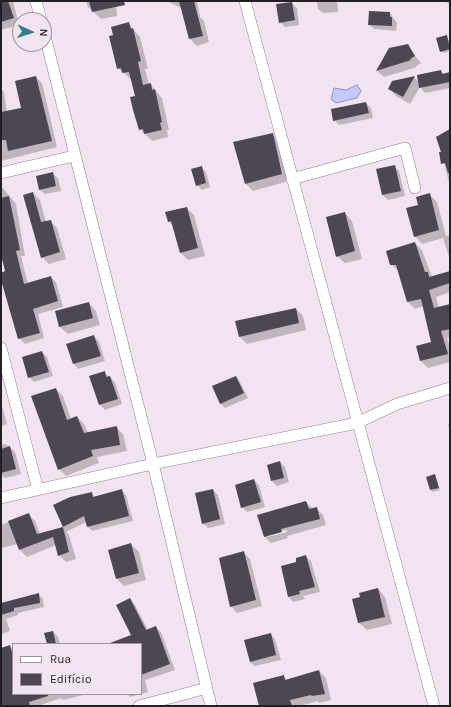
<!DOCTYPE html>
<meta charset="utf-8">
<style>
body{margin:0}
#map{position:relative;width:451px;height:707px;overflow:hidden;background:#f1e3ef;font-family:Karla,sans-serif}
canvas{display:block}
.frame{position:absolute;inset:0;border:2px solid #241f24;pointer-events:none}
.legend{position:absolute;left:12px;top:643px;width:130px;height:52px;box-sizing:border-box;background:#f1e3ef;border:1px solid #9f959e;margin:0;padding:5px 7px;list-style:none;font-size:12px;color:#241f24}
.legend li{display:flex;align-items:center;gap:8px;height:20px}
.legend b{width:20px;border:1px solid #9f959e}
.north{position:absolute;left:12px;top:12px;width:40px;height:40px;box-sizing:border-box;background:#f1e3ef;border:1px solid #9f959e;border-radius:50%;rotate:93deg;font-size:11px;font-weight:700;line-height:16px;text-align:center;color:#241f24}
.north::after{content:'';display:block;margin:auto;width:14px;height:18px;background:#377e87;clip-path:polygon(50% 0,100% 100%,50% 72%,0 100%)}
</style>
<div id="map">
<canvas width="451" height="707"></canvas>
<div class="frame"></div>
<ul class="legend">
<li><b style="height:5px;background:#fff"></b>Rua</li>
<li><b style="height:11px;background:#4c4753"></b>Edifício</li>
</ul>
<div class="north">N</div>
</div>
<script>
const c = document.querySelector('canvas').getContext('2d');
c.lineJoin = 'round';
function fill(path, color) { c.fillStyle = color; c.fill(path, 'evenodd'); }
const toPath = rows => new Path2D(rows.map(r => 'M' + r).join(''));
function trace(path, color, width, dash) { c.strokeStyle = color; c.lineWidth = width; c.lineCap = dash ? 'butt' : 'round'; c.setLineDash(dash || []); c.stroke(path); }
const water = toPath([
 [357,85,361,91,357,98,336,103,331,99,334,88,346,90,357,85]
]);
const shadow = toPath([
 [1,1,13,1,19,25,1,30],
 [86,1,116,1,117,16,101,19,88,7],
 [167,1,197,1,200,17,204,21,209,42,197,46,190,39,183,9],
 [317,1,337,1,338,12,323,13,318,9],
 [445,1,450,1,450,4,449,4],
 [292,3,297,8,299,25,285,27,280,22],
 [390,13,397,23,396,31,374,29,369,24],
 [129,24,140,37,148,69,145,69,149,85,150,84,162,98,169,130,167,130,168,137,152,141,140,129,136,96,132,80,118,68,114,36],
 [446,36,450,42,450,51,444,53,441,51],
 [407,46,421,63,416,66,417,67,384,77,377,71,390,49],
 [441,71,445,75,450,73,450,88,425,93,420,87,410,104,396,96,389,88,414,77,419,82],
 [36,77,42,83,57,147,1,161,1,89,4,92,7,112,22,109],
 [366,103,371,108,373,118,339,125,334,120],
 [450,130,450,186,437,137],
 [272,134,280,142,289,181,253,191,246,184],
 [394,166,399,171,405,196,388,200,383,195,377,170],
 [201,167,206,172,210,187,202,190,197,185],
 [53,174,58,178,61,191,45,194,40,190],
 [3,188,16,204,25,256,21,256,28,284,51,277,56,282,63,307,38,314,44,338,25,344,19,338,1,276,1,274,6,272,1,258,1,189],
 [33,193,40,200,46,222,50,221,57,228,66,259,49,264,42,257],
 [430,195,437,202,446,236,450,235,450,260,443,238,422,244,415,236,419,206],
 [187,208,194,215,205,256,188,260,181,253,174,227,169,222,166,213],
 [345,213,352,221,362,259,345,263,337,256],
 [415,243,422,250,432,277,450,272,450,292,436,297,439,308,450,305,450,337,447,338,450,346,450,362,428,368,421,361,433,343,424,306,415,309,408,302,399,271,391,264],
 [89,303,96,311,100,325,68,334,60,327,56,312],
 [296,309,303,316,306,330,247,344,240,337,236,322],
 [94,337,99,341,105,361,78,369,74,364,67,345],
 [42,352,47,357,53,376,34,382,29,377],
 [104,372,115,382,122,404,105,410,100,405,91,377],
 [236,377,240,382,248,398,225,408,220,403],
 [56,389,63,396,71,419,77,417,84,424,88,433,116,427,123,434,127,451,97,457,99,463,66,476,59,469],
 [1,402,7,424,1,426],
 [450,423,450,432,448,424],
 [6,444,15,452,21,474,5,478,1,475,1,445],
 [280,462,285,467,289,482,277,486,272,481],
 [435,476,440,490,433,492,431,490],
 [254,480,259,485,265,507,247,512,242,507],
 [121,490,126,495,133,521,92,531,88,527,86,522,66,532,69,535,76,559,66,562,59,555,56,545,27,557,20,550,18,544,1,548,1,525,28,514,35,521,40,534,64,527,54,506,91,494,95,497],
 [213,490,218,495,225,524,208,528,203,523],
 [306,502,313,509,316,508,323,515,326,525,287,536,288,538,271,543,265,537],
 [286,530,287,532,267,537,267,535],
 [131,544,139,552,146,580,124,586,117,579],
 [244,553,250,559,262,606,237,613,231,606],
 [306,557,311,561,320,592,303,596,305,599,293,602,289,597,282,567,298,562],
 [378,589,385,597,392,624,367,630,359,623,354,600],
 [38,594,43,599,44,607,18,613,18,615,6,619,10,631,1,634,1,604],
 [130,599,135,605,148,630,155,627,161,632,175,670,145,680,148,692,130,697,127,694,141,694,141,644,128,644,126,638,132,636],
 [53,632,58,637,60,644,48,644],
 [270,634,275,639,281,660,255,666,250,662],
 [10,646,13,650,13,694,88,694,63,700,61,698,38,706,1,706,1,650],
 [319,671,326,678,331,700,319,703,318,701,300,706,260,706,283,676,288,681]
]);
const building = toPath([
 [1,1,8,1,14,18,1,22],
 [89,1,124,1,125,5,92,12],
 [179,1,194,1,203,36,189,39],
 [292,2,295,20,279,23,276,4],
 [369,11,390,12,390,17,392,17,392,26,368,25],
 [129,22,131,29,133,28,141,61,138,62,143,85,151,83,152,90,155,89,162,122,160,123,162,130,144,134,143,129,139,130,133,110,130,97,135,96,129,72,122,73,121,68,117,69,109,36,113,35,111,27],
 [447,35,450,49,440,52,436,38],
 [408,44,415,56,410,59,411,60,376,71,389,48],
 [441,70,442,74,450,72,450,82,419,88,417,75],
 [36,76,52,141,8,151,6,140,1,140,1,112,21,108,15,81],
 [415,76,403,97,388,89,392,81],
 [366,102,369,113,333,121,331,109],
 [450,129,450,173,448,173,445,163,441,164,439,152,441,152,436,137],
 [273,133,282,174,245,184,233,142],
 [395,165,401,191,382,195,376,169],
 [202,166,206,183,196,186,191,169],
 [53,172,56,186,39,190,36,176],
 [33,192,41,222,51,220,60,252,41,258,23,195],
 [430,193,439,230,414,237,406,208,418,205,416,197],
 [9,196,20,250,16,251,24,284,51,276,58,301,33,309,40,333,18,339,1,280,1,273,5,271,1,254,1,198],
 [187,207,198,248,180,253,171,221,168,222,165,212],
 [345,212,355,251,336,257,326,217],
 [415,242,425,272,428,272,429,277,450,271,450,283,429,290,434,308,450,304,450,329,441,331,448,354,420,361,416,346,431,342,421,299,407,302,396,265,390,265,386,251],
 [89,302,93,318,59,327,55,311],
 [296,308,299,323,239,337,235,321],
 [94,335,101,356,73,364,66,344],
 [42,351,49,372,28,378,22,357],
 [105,371,106,377,110,376,118,399,99,405,89,376],
 [236,376,244,393,220,404,212,386],
 [56,388,67,420,77,416,84,433,117,426,120,445,91,450,93,456,58,470,31,396],
 [10,446,16,469,1,473,1,449],
 [280,461,284,478,271,481,267,465],
 [435,474,439,488,430,490,426,477],
 [254,479,261,502,241,508,235,485],
 [122,489,129,516,87,527,84,516,63,527,53,505,70,497,92,492,93,497],
 [213,489,220,519,202,524,195,493],
 [306,501,309,509,317,507,320,519,281,529,282,532,264,537,257,515],
 [29,513,37,534,63,527,69,552,58,556,53,537,19,550,8,521],
 [131,543,139,573,116,579,108,550],
 [244,551,256,600,230,607,219,558],
 [306,555,315,587,299,591,300,594,288,597,281,566,296,562,296,558],
 [378,588,385,617,358,623,352,599,360,597,359,593],
 [39,593,40,603,14,608,14,611,1,615,1,603],
 [130,598,146,630,156,626,170,664,141,675,141,644,110,643,131,635,116,605],
 [53,631,56,644,47,644,44,633],
 [271,633,276,655,250,662,244,640],
 [10,645,13,655,13,694,48,694,48,696,29,702,30,706,1,706,1,648],
 [319,670,325,694,312,696,311,695,290,700,292,706,259,706,253,683,284,675,285,680]
]);
const minor = toPath([
 [36,1,41,20],
 [245,1,434,706],
 [44,32,153,464,211,706],
 [1,173,74,156],
 [292,179,405,148,415,188],
 [1,348,38,490],
 [1,498,153,464,357,423,397,404,450,388],
 [139,706,207,688]
]);
fill(water, '#c4c8fc');
trace(water, '#9495bb', 1);
fill(shadow, '#0003');
fill(building, '#4c4753');
trace(minor, '#8f828d', 12);
trace(minor, '#fff', 11);
</script>
